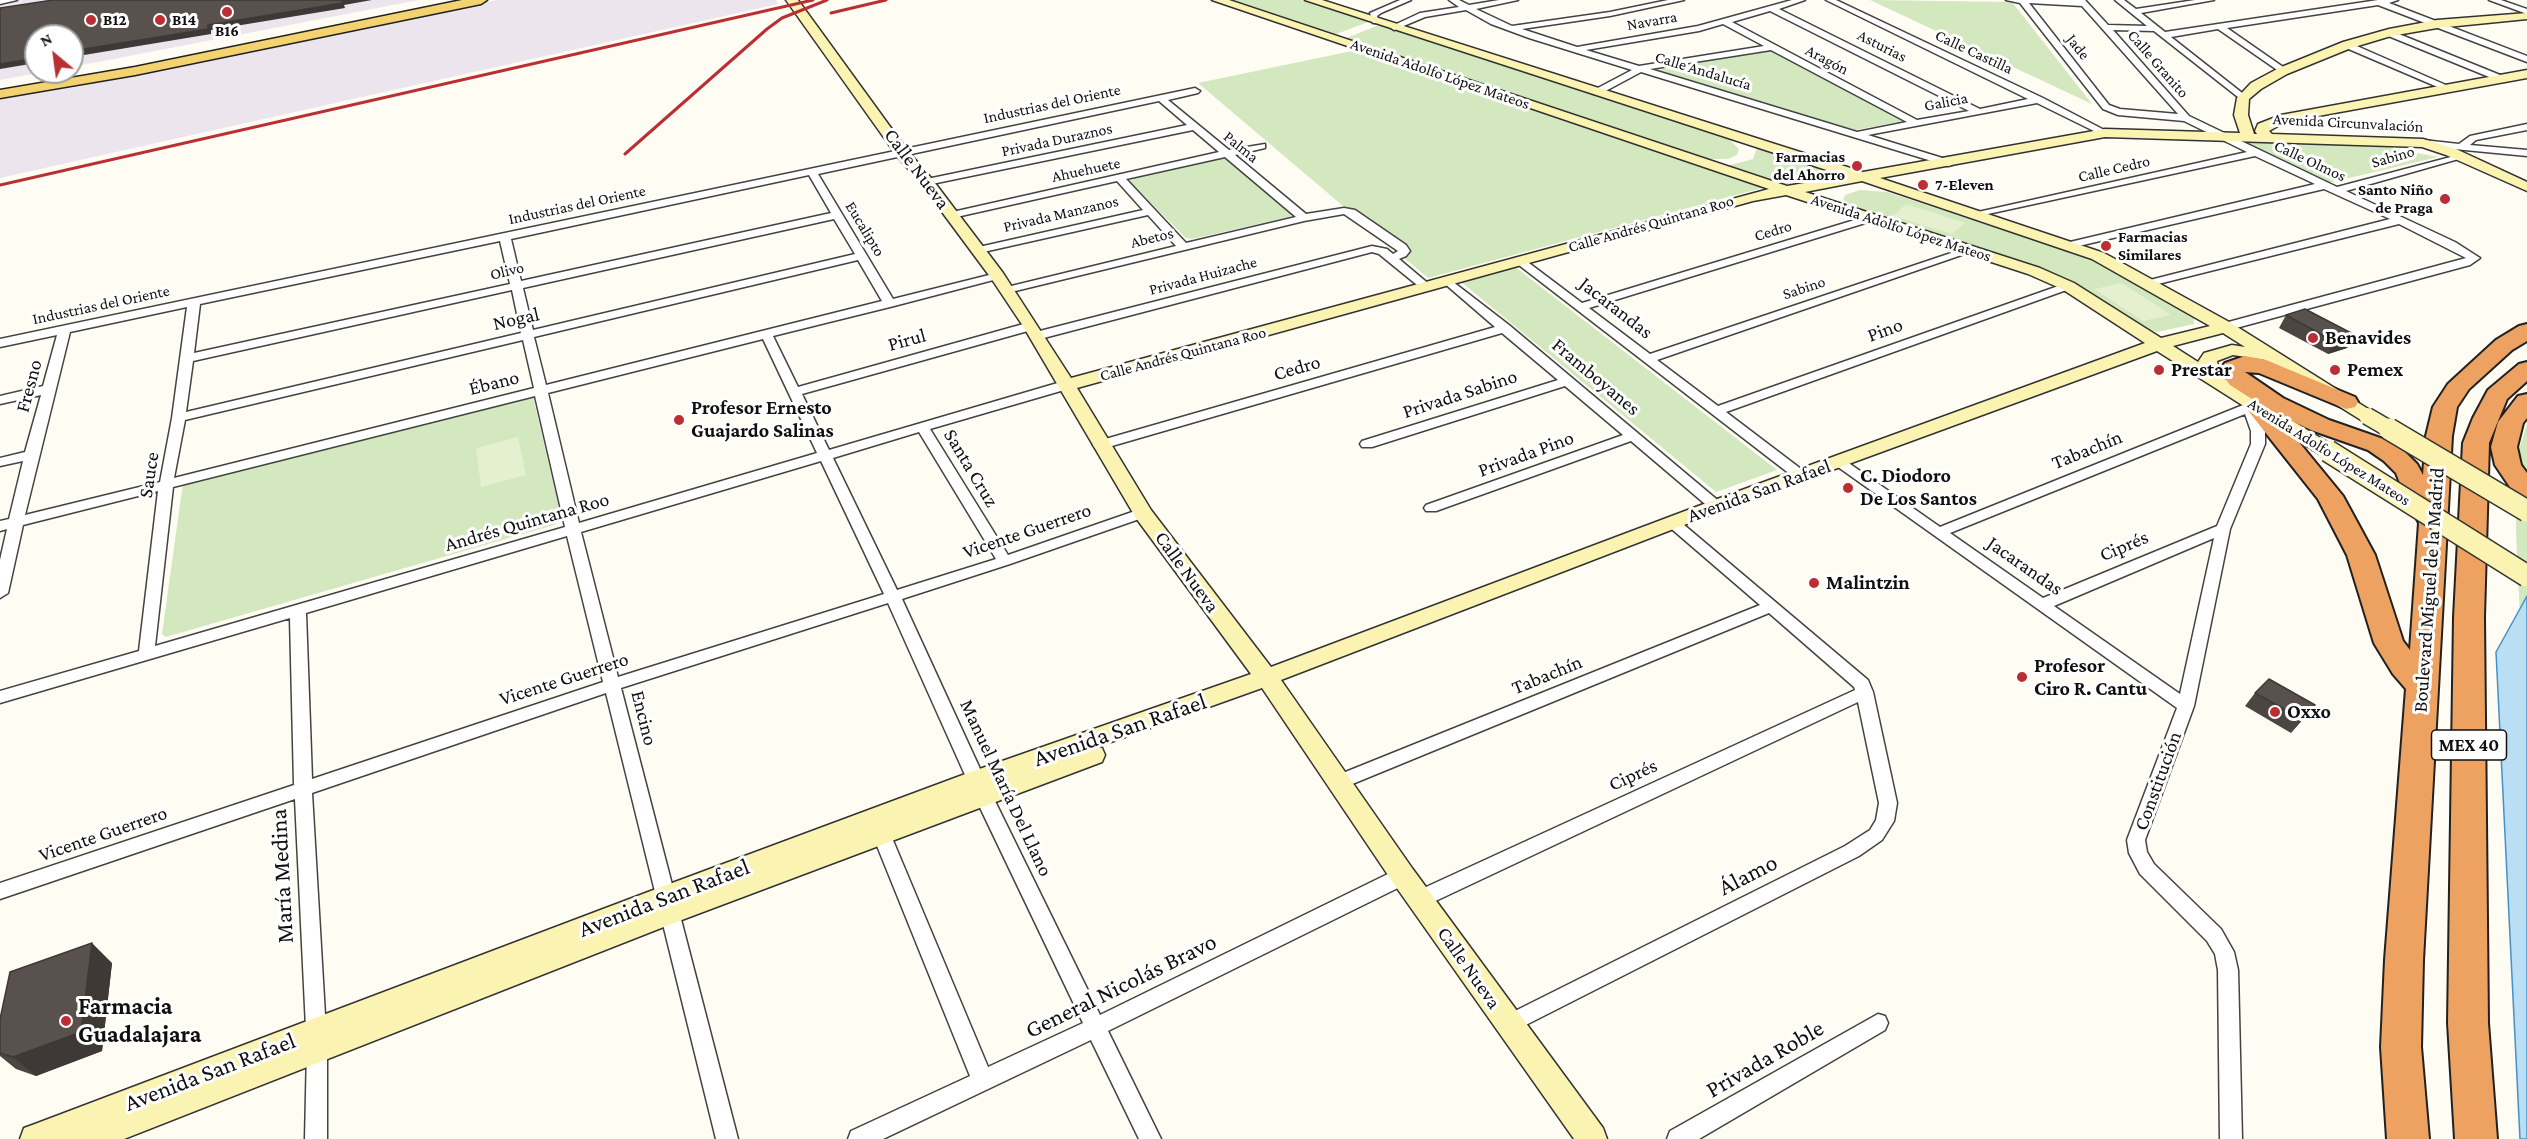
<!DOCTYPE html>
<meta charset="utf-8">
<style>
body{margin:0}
#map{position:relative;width:2527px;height:1139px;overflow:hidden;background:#fefcf3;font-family:"Crimson Pro",serif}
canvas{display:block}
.north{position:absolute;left:24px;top:24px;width:60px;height:60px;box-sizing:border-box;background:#fff;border:2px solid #9f9f9f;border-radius:50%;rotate:331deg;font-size:16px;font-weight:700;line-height:24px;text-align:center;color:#101010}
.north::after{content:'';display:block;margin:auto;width:21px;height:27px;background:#ba2e34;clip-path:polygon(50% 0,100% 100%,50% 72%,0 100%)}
</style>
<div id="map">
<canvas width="2527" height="1139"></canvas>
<div class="north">N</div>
</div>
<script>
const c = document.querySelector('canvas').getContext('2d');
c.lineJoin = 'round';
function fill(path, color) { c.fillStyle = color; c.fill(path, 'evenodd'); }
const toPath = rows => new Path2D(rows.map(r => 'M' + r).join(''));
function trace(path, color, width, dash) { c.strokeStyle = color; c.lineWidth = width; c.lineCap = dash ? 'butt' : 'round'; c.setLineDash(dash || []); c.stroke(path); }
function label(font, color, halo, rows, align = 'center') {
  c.font = font + ' "Crimson Pro",serif'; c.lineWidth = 6; c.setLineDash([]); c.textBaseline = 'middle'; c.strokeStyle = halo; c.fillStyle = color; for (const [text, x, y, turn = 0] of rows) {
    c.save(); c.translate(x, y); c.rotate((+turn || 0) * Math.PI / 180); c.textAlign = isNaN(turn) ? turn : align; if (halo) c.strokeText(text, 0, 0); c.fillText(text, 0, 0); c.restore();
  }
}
const industrial = toPath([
 [0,0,419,0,72,67,72,36,36,36,36,72,44,72,0,80],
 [497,0,776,0,778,4,0,178,0,99,81,86]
]);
const green = toPath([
 [1228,0,1301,0,1368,22,1334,35],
 [1870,0,2012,2,2092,104],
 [1379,25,1727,137,1739,149,1737,155,1728,159,1703,159,1344,39],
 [1771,50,1904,121,1855,130,1658,70],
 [1352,51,1766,187,1428,278,1198,83],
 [2239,141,2376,145,2438,157,2328,183],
 [1757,147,1850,176,1780,185,1723,167,1753,159],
 [1222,158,1229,159,1292,214,1289,217,1192,239,1186,238,1129,181,1132,178],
 [1860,190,1887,192,2095,260,2194,318,2194,324,2157,332,2145,329,2057,275,1852,207,1843,200,1845,195],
 [1514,266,1777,470,1716,492,1460,281],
 [527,396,533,397,562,520,554,525,166,637,162,634,183,483],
 [2527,424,2527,767,2516,532,2517,456]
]);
const pitch = toPath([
 [1906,204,1965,223,1952,234,1893,216],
 [2122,283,2171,315,2143,321,2094,289],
 [518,437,526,475,481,487,476,448]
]);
const water = toPath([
 [2527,596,2527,1139,2520,1139,2496,652,2527,596]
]);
const street = toPath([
 [0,0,17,0,0,4,0,0],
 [1400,0,1411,0,1381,13,1377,16,1379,23,1373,23,1370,13,1400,0],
 [1449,0,1459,0,1469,5,1499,0,1518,0,1476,9,1512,26,1610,12,1668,0,1684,0,1610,16,1522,29,1577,47,1698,26,1792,0,1805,0,1779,9,1980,109,2028,99,1826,0,1836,0,2043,98,2110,133,2102,135,2037,103,1868,135,1952,161,1952,165,1948,166,1641,72,1600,94,1594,94,1594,90,1632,70,1529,38,1491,24,1466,10,1425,17,1394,30,1390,27,1420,13,1459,7,1449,0],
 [1770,11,1969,111,1917,120,1732,22,1770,11],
 [1723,24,1764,46,1639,66,1586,50,1699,31,1723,24],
 [1771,50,1907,122,1857,132,1650,69,1771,50],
 [2006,0,2085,0,2108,25,2147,26,2115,0,2124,0,2136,9,2195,0,2214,0,2141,13,2165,32,2378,0,2398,0,2389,3,2527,56,2527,62,2378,5,2227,28,2286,69,2287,71,2283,74,2218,29,2171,37,2246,96,2246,100,2243,101,2154,31,2113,30,2189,116,2337,187,2462,154,2462,158,2346,191,2455,242,2480,258,2470,265,2225,331,2221,330,2221,324,2466,258,2399,224,2150,286,2144,283,2146,281,2390,219,2324,189,2070,248,2064,245,2070,242,2315,184,2255,156,1974,217,1973,215,1978,212,2247,152,2184,121,2118,115,2103,109,2020,3,2006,0],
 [2029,3,2082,6,2178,114,2120,109,2109,105,2029,3],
 [2489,0,2501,0,2527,9,2527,14,2489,0],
 [2389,30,2505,77,2507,79,2499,81,2386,35,2385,33,2389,30],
 [2344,43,2350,43,2455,89,2447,91,2344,47,2344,43],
 [1195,88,1200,91,1198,93,1168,100,1229,150,1265,144,1265,148,1235,155,1306,214,1344,208,1355,210,1406,245,1410,251,1406,256,1399,259,1430,285,1430,289,1422,289,1379,254,1372,252,1040,339,1032,339,1032,333,1372,246,1387,249,1393,254,1398,251,1344,214,1304,221,1007,293,1001,290,1003,288,1176,246,1148,215,979,253,973,250,979,247,1143,210,1117,181,952,218,947,215,948,213,1219,152,1193,130,927,185,922,182,927,179,1187,125,1159,101,818,174,893,299,997,273,1003,276,1001,278,894,306,773,336,798,387,1027,323,1035,323,1035,329,802,394,829,450,1061,382,1071,382,1072,385,1071,388,930,429,1008,555,1138,510,1143,508,1150,513,1148,516,1010,564,902,599,992,795,1100,1015,1396,870,1403,868,1410,870,1412,876,1410,882,1108,1031,1161,1139,1139,1139,1091,1040,883,1139,848,1139,851,1131,970,1076,869,826,872,821,878,819,884,821,887,826,988,1067,1083,1023,974,795,888,603,621,688,738,1139,716,1139,606,693,312,793,327,1049,327,1139,305,1139,307,1049,295,799,0,899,0,883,294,785,290,618,0,703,0,691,139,651,158,491,23,525,8,593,0,598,0,560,7,529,0,531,0,521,9,519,23,461,0,466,0,458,25,452,41,395,0,404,0,396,43,386,57,335,0,347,0,339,1195,88],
 [1225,157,1296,217,1186,243,1126,179,1225,157],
 [809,175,831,213,521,281,511,239,809,175],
 [834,219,855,254,533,330,523,288,834,219],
 [500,241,510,284,194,353,200,304,500,241],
 [858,260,882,301,546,385,534,337,858,260],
 [512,290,521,333,186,412,193,361,512,290],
 [187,307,172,418,160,482,25,515,70,332,187,307],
 [763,339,817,453,579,523,548,393,763,339],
 [523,340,534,388,174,478,185,420,523,340],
 [535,396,565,527,155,646,173,487,535,396],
 [919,432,996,559,897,590,833,458,919,432],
 [821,461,884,594,618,677,581,532,821,461],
 [567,536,603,682,312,779,306,613,567,536],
 [2527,124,2527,130,2476,140,2470,145,2527,150,2527,156,2423,146,2418,143,2423,140,2459,144,2470,136,2527,124],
 [1871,215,1876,218,1875,220,1589,308,1650,354,1966,248,1974,248,1976,250,1657,360,1718,406,2064,284,2072,284,2072,288,1726,412,1805,472,1807,475,1800,479,1795,478,1515,262,1517,260,1525,260,1582,303,1871,215],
 [1448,278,1509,325,1721,503,1723,506,1721,509,1711,509,1631,441,1436,511,1426,511,1424,508,1426,505,1623,435,1565,386,1372,447,1362,447,1360,444,1362,441,1558,380,1502,333,1105,448,1095,448,1093,445,1095,442,1495,327,1444,283,1442,281,1448,278],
 [2253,401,2259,405,2256,409,2265,431,2265,444,2230,529,2194,706,2145,840,2147,852,2154,864,2221,929,2234,952,2238,970,2242,1139,2220,1139,2218,970,2215,954,2207,941,2140,874,2129,853,2127,840,2177,708,1831,462,1833,459,1843,459,1940,527,2253,401],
 [2245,414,2251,431,2251,444,2217,526,2043,598,1950,533,2245,414],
 [2214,538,2180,694,2054,606,2214,538],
 [1672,517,1677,519,1868,680,1873,692,1897,803,1894,821,1882,840,1859,856,1508,1034,1501,1032,1498,1025,1501,1018,1845,846,1870,830,1876,820,1879,803,1858,702,1427,905,1420,907,1413,905,1410,899,1413,893,1855,690,1854,687,1769,613,1345,787,1339,789,1333,787,1330,782,1333,777,1760,605,1667,525,1665,522,1672,517],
 [1878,1014,1885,1016,1888,1023,1885,1030,1699,1139,1667,1139,1670,1131,1878,1014]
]);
const secondary = toPath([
 [786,0,798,0,907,150,932,179,1003,273,1071,378,1769,189,1212,0,1229,0,1787,186,1845,176,1305,0,1322,0,1863,172,2105,129,2240,133,2234,115,2237,98,2251,83,2279,68,2343,42,2389,29,2437,20,2527,13,2527,19,2437,28,2391,36,2351,48,2287,74,2261,89,2249,99,2248,115,2254,134,2257,134,2255,131,2258,124,2281,115,2527,70,2527,78,2285,122,2269,131,2272,134,2423,139,2456,149,2527,182,2527,191,2446,155,2422,147,2105,137,1880,178,2104,253,2231,323,2373,412,2376,416,2373,420,2361,420,2265,360,2233,355,2217,361,2220,376,2335,447,2337,451,2335,455,2328,457,2321,455,2157,351,1723,510,1281,680,1412,868,1603,1128,1607,1139,1574,1139,1394,884,1262,688,1097,747,1102,748,1105,755,1102,762,679,921,124,1139,20,1139,24,1128,35,1124,656,889,968,773,1251,674,1136,518,1023,326,991,278,922,185,897,156,786,0],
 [1862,181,2092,259,2210,326,2161,338,2074,283,2040,268,1805,192,1862,181],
 [1786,195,2028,274,2062,289,2145,343,1709,502,1271,667,1151,510,1077,388,1753,201,1786,195],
 [2223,333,2245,347,2232,345,2204,353,2198,362,2173,346,2223,333]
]);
const primary = toPath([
 [462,0,487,0,481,4,135,75,0,98,0,90,135,67,462,0]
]);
const highway = toPath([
 [2527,324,2527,341,2512,350,2469,389,2457,407,2452,436,2423,960,2421,1047,2429,1139,2387,1139,2381,1047,2385,960,2406,689,2393,674,2374,643,2347,555,2318,499,2246,408,2249,403,2255,401,2230,385,2221,373,2221,368,2225,363,2245,356,2266,360,2355,397,2358,402,2355,407,2346,409,2259,373,2245,372,2283,398,2329,420,2386,440,2402,449,2417,464,2423,475,2426,436,2433,407,2448,384,2496,340,2519,326,2527,324],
 [2275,413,2311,430,2368,450,2384,461,2396,473,2405,496,2419,523,2410,650,2403,641,2375,555,2343,496,2275,413],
 [2527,362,2527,381,2507,399,2489,443,2484,617,2488,1023,2497,1139,2455,1139,2448,1023,2454,617,2463,443,2473,418,2488,390,2519,364,2527,362],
 [2527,394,2527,418,2523,423,2517,447,2521,465,2527,473,2527,501,2518,499,2495,465,2491,447,2498,422,2518,396,2527,394]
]);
const rail = toPath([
 [831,13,886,0],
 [625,154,767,29,782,18,827,0],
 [0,185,813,0]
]);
const secondaryBridgeFar1 = toPath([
 [2367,416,2391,430]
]);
const secondaryBridge = toPath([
 [2389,429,2527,511],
 [2328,451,2527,576]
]);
const wall = toPath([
 [2286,315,2355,335,2347,348,2328,354,2279,328],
 [2255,693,2315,705,2291,733,2245,706],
 [112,963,102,1051,36,1076,16,1069,0,1056,0,1019]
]);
const shadedWall = toPath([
 [342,0,372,0,344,5,345,8,211,30,211,34,72,57,72,51],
 [36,58,36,63,0,69,0,64],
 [2355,335,2347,348,2328,354,2335,342],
 [2315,705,2304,718,2291,733,2302,719],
 [92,943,112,963,102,1051,36,1076,13,1057]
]);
const building = toPath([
 [53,0,342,0,343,3,208,25,208,29,72,51,72,36,36,36,36,58,0,64,0,8,53,0],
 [2305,309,2355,335,2335,342,2286,315,2305,309],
 [2269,679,2315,705,2302,719,2255,693,2269,679],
 [92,943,81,1032,13,1057,0,1053,0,1019,10,972,92,943]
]);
const markers = [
 [227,12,6,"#ba2e34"],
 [91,20,6,"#ba2e34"],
 [160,20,6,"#ba2e34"],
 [1857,166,6,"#ba2e34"],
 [1923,185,6,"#ba2e34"],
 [2445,199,6,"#ba2e34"],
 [2106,246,6,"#ba2e34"],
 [2313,338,6,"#ba2e34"],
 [2159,370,6,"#ba2e34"],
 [2335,370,6,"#ba2e34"],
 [679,420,6,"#ba2e34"],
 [1848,488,6,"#ba2e34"],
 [1814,583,6,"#ba2e34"],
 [2022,677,6,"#ba2e34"],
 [2275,712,6,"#ba2e34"],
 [66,1021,6,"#ba2e34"]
];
const farPoinames = [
 ["B12",103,20],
 ["B14",172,20],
 ["B16",227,31,"center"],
 ["Farmacias",1845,157,"right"],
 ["del Ahorro",1845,175,"right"],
 ["7-Eleven",1935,185],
 ["Santo Niño",2433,190,"right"],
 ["de Praga",2433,208,"right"],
 ["Farmacias",2118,237],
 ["Similares",2118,255]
];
const farStreetnames = [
 ["Navarra",1652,21,-10],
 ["Asturias",1882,46,27],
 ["Jade",2078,47,52],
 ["Calle Castilla",1974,52,25],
 ["Aragón",1827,60,28],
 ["Calle Granito",2158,64,49],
 ["Calle Andalucía",1703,71,17],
 ["Avenida Adolfo López Mateos",1440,74,19],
 ["Galicia",1946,102,-11],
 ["Industrias del Oriente",1052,104,-12],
 ["Avenida Circunvalación",2348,123,3],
 ["Privada Duraznos",1057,140,-12],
 ["Palma",1241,147,39],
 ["Sabino",2393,157,-16],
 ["Calle Olmos",2310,161,25],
 ["Calle Cedro",2114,169,-13],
 ["Ahuehuete",1086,170,-12],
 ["Industrias del Oriente",577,205,-12],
 ["Privada Manzanos",1061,214,-13],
 ["Calle Andrés Quintana Roo",1651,224,-16],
 ["Avenida Adolfo López Mateos",1901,228,18],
 ["Eucalipto",865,229,59],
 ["Cedro",1773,231,-17],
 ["Abetos",1152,238,-14],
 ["Olivo",507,271,-13],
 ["Privada Huizache",1203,276,-15],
 ["Sabino",1804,288,-18],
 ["Industrias del Oriente",101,305,-12],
 ["Calle Andrés Quintana Roo",1183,354,-15],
 ["Avenida Adolfo López Mateos",2329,452,32]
];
const shields = [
 [2469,745,75]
];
const shieldNames = [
 ["MEX 40",2469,745]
];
const streetNames = [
 ["Calle Nueva",917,169,53],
 ["Jacarandas",1616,308,38],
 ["Nogal",516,319,-13],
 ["Pino",1885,330,-20],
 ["Pirul",907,340,-15],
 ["Cedro",1297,368,-16],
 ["Framboyanes",1596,377,40],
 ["Ébano",494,383,-14],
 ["Fresno",29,386,-75],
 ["Privada Sabino",1460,394,-18],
 ["Tabachín",2087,450,-22],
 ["Privada Pino",1526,454,-20],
 ["Santa Cruz",971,468,59],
 ["Sauce",149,475,-81],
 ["Avenida San Rafael",1759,491,-20],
 ["Andrés Quintana Roo",527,522,-16],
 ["Vicente Guerrero",1027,531,-19],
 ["Ciprés",2124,546,-23],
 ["Jacarandas",2025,566,35],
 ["Calle Nueva",1187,572,54],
 ["Boulevard Miguel de la Madrid",2429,590,-86],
 ["Tabachín",1547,675,-22],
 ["Vicente Guerrero",564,679,-18],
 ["Encino",644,718,76],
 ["Ciprés",1633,775,-25],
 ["Constitución",2158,781,-70],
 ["Manuel María Del Llano",1006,788,65],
 ["Vicente Guerrero",103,834,-19],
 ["Calle Nueva",1469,968,55]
];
const poiNames = [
 ["Benavides",2325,338],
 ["Prestar",2171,370],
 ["Pemex",2347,370],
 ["Profesor Ernesto",691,408],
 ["Guajardo Salinas",691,431],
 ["C. Diodoro",1860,476],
 ["De Los Santos",1860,499],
 ["Malintzin",1826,583],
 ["Profesor",2034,666],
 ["Ciro R. Cantu",2034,689],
 ["Oxxo",2287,712]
];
const nearStreetnames = [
 ["Avenida San Rafael",1120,730,-19],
 ["Álamo",1748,875,-27],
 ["María Medina",282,876,-93],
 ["Avenida San Rafael",664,898,-21],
 ["General Nicolás Bravo",1121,986,-26],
 ["Privada Roble",1765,1059,-30],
 ["Avenida San Rafael",210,1072,-21]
];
const nearPoinames = [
 ["Farmacia",78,1007],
 ["Guadalajara",78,1035]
];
fill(industrial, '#ede5ee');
fill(green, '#d3e8be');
fill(pitch, '#e4f0cf');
fill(water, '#badef4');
trace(water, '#4492c7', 1.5);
trace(street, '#434343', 3);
trace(secondary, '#323232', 3);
trace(primary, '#212121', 3);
trace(highway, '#212121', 4);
fill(street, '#fff');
fill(secondary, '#fbf3b2');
fill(primary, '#f2d370');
fill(highway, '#eda262');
trace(rail, '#ba2e34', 3);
trace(secondaryBridgeFar1, '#323232', 19, []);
trace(secondaryBridge, '#323232', 24, []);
trace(secondaryBridgeFar1, '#fbf3b2', 16);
trace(secondaryBridge, '#fbf3b2', 21);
fill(wall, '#4c4642');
fill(shadedWall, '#3e3936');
fill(building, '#58514d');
trace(building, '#3e3936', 1.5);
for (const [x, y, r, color] of markers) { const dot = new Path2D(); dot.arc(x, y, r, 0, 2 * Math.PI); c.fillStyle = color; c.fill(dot); trace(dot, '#fff', 2); }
label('bold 16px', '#101010', '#fff', farPoinames, 'left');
label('16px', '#101010', '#fff', farStreetnames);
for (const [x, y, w] of shields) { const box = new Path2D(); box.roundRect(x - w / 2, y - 15, w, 30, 4.5); c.fillStyle = '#fff'; c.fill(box); trace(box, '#101010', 1.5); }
label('bold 18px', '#101010', null, shieldNames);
label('20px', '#101010', '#fff', streetNames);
label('bold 20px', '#101010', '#fff', poiNames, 'left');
label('24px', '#101010', '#fff', nearStreetnames);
label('bold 24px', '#101010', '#fff', nearPoinames, 'left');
</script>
